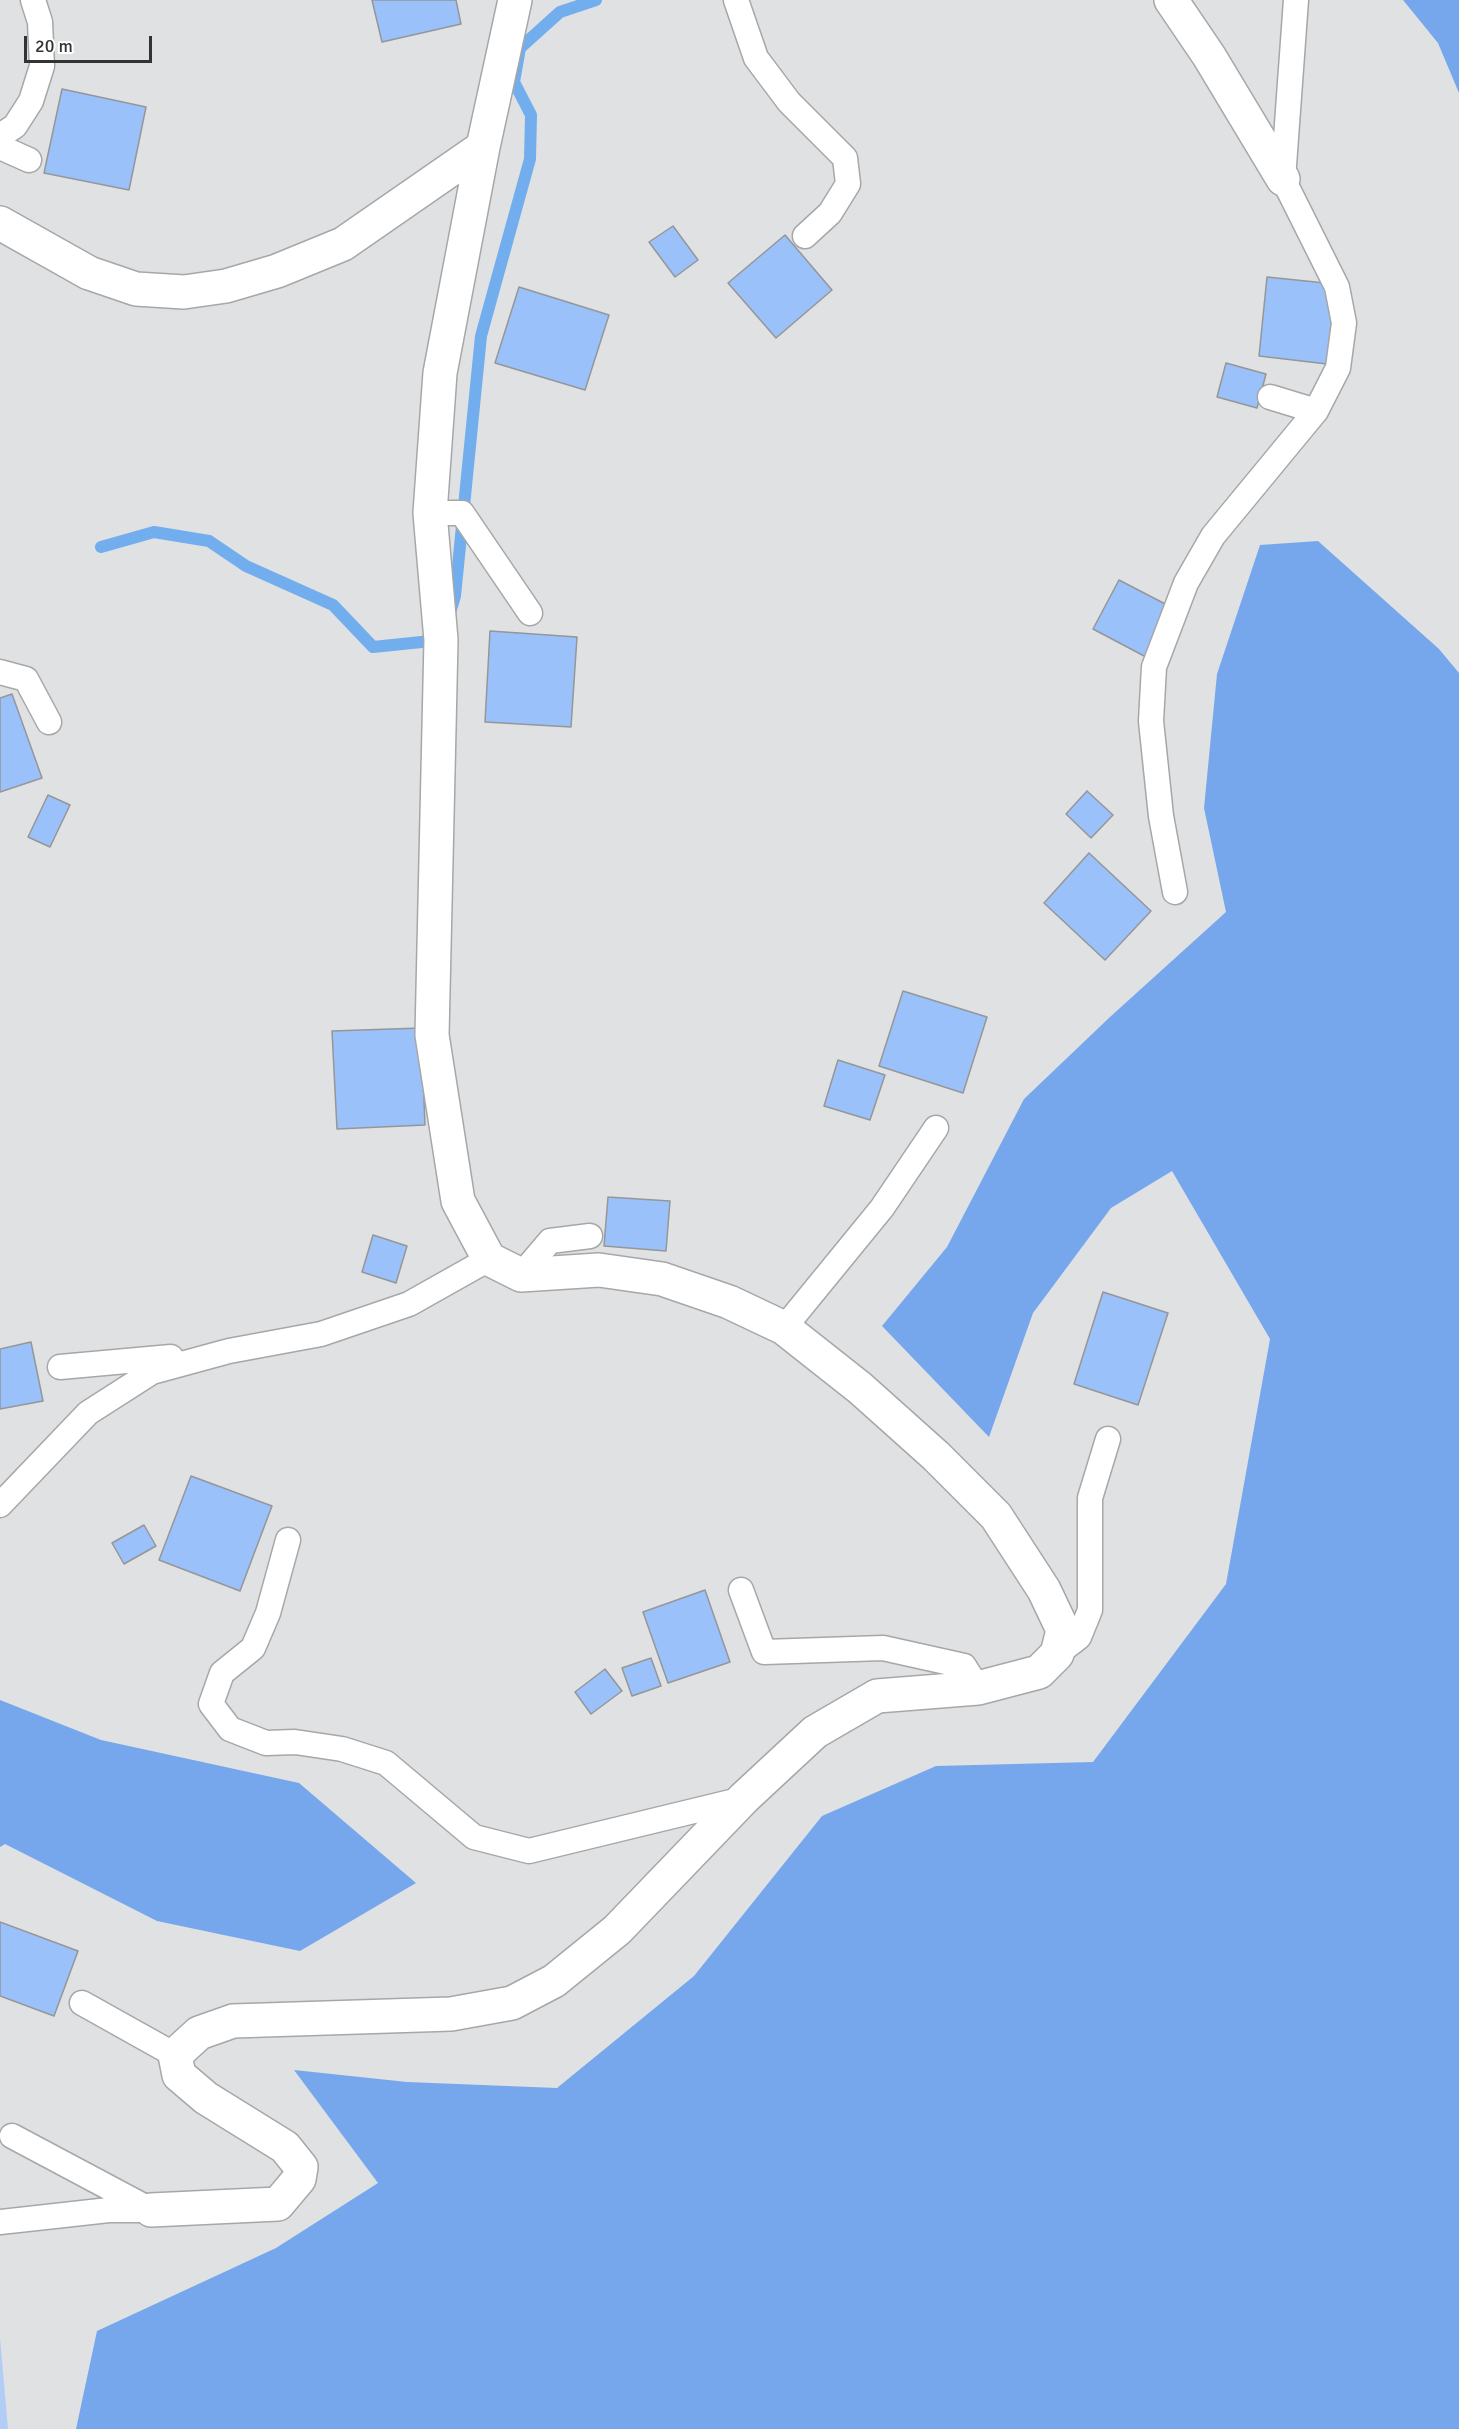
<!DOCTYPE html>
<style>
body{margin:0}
#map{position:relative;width:1459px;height:2429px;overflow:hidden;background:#dfe1e2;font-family:Signika,sans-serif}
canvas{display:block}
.scale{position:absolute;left:24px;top:36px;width:128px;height:27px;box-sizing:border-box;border:3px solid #323333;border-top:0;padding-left:8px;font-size:18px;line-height:21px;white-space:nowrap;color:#323333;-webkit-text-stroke:4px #fff;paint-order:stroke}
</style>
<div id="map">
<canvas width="1459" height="2429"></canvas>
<div class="scale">20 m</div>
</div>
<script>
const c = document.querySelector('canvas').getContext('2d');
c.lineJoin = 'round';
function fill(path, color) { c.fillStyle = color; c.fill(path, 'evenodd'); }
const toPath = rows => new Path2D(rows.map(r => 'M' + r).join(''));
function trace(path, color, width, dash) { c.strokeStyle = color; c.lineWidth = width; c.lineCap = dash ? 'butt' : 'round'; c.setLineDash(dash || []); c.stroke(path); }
const green = toPath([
 [0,2338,8,2429,0,2429]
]);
const forest = toPath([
 [1403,0,1459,0,1459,93,1438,43],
 [1318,541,1439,649,1459,673,1459,2429,76,2429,97,2331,276,2248,378,2183,294,2070,407,2082,557,2088,694,1976,822,1816,936,1766,1093,1762,1226,1584,1270,1339,1172,1171,1111,1208,1033,1313,989,1437,882,1326,947,1247,1024,1099,1110,1017,1226,912,1204,808,1217,674,1260,545],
 [0,1700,101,1740,299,1783,416,1883,300,1951,157,1921,5,1844,0,1847]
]);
const stream = toPath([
 [101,547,154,532,209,541,246,566,333,605,373,647,441,640],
 [449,616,455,596,481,336,530,159,531,115,514,82,520,48,560,12,596,0]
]);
const building = toPath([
 [372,0,456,0,461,24,382,42,372,0],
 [62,89,146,107,129,190,44,173,62,89],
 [673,226,698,260,675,277,649,242,673,226],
 [785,235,832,290,776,338,728,283,785,235],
 [1267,277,1335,284,1327,364,1259,356,1267,277],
 [519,287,609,315,585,390,495,363,519,287],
 [1226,363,1266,374,1257,408,1217,397,1226,363],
 [1119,580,1171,607,1146,657,1093,629,1119,580],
 [490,631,577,637,571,727,485,722,490,631],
 [12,694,42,778,0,792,0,698,12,694],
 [1087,791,1113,815,1091,838,1066,814,1087,791],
 [48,795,70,805,50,847,28,837,48,795],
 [1089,853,1151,911,1105,960,1044,903,1089,853],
 [903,991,987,1017,963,1093,879,1066,903,991],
 [421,1028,425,1125,337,1129,332,1031,421,1028],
 [838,1060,885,1075,870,1120,824,1106,838,1060],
 [608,1197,670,1201,666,1251,604,1246,608,1197],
 [373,1235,407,1246,396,1283,362,1272,373,1235],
 [1103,1292,1168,1313,1138,1405,1074,1384,1103,1292],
 [31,1342,43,1401,0,1409,0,1349,31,1342],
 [191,1476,272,1506,240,1591,159,1560,191,1476],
 [144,1525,156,1546,124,1564,112,1543,144,1525],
 [705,1590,730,1662,668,1683,643,1612,705,1590],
 [651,1658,661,1686,632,1696,622,1668,651,1658],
 [605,1669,622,1691,591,1714,575,1692,605,1669],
 [0,1922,78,1951,54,2016,0,1996,0,1922]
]);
const lane = toPath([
 [736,0,756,58,789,102,845,158,848,184,830,213,805,236],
 [0,136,15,126,31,101,42,66,40,22,33,0],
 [0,147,29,160],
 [1270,397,1316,411],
 [430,513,462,513,530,613],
 [0,672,26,679,49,722],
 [1175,892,1161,816,1151,721,1154,667,1186,583,1213,536,1316,411,1338,368,1344,323,1337,287,1283,179,1296,0],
 [521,1275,550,1241,590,1236],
 [784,1328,882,1208,936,1128],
 [60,1367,171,1357],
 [0,1505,88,1413,152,1372,229,1351,321,1334,409,1304,489,1259],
 [288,1540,268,1613,253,1648,222,1673,211,1704,230,1729,266,1743,295,1742,342,1749,386,1763,474,1837,529,1851,743,1799],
 [741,1590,764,1652,883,1648,964,1666,978,1688],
 [1057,1654,1079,1637,1090,1610,1090,1498,1108,1439],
 [82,2003,175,2055],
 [12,2136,151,2210],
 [0,2222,109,2210,148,2210]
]);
const street = toPath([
 [1171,0,1209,56,1283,179],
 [0,223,89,273,136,289,184,292,226,286,277,271,343,244,483,147],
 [151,2210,278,2204,299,2179,301,2167,285,2147,206,2098,179,2075,175,2055,199,2033,233,2021,451,2014,512,2003,554,1981,617,1930,744,1798,815,1732,877,1696,978,1688,1039,1672,1057,1654,1063,1630,1044,1590,996,1516,936,1456,860,1388,784,1328,729,1302,662,1279,599,1270,521,1275,489,1259,458,1201,432,1035,441,640,430,513,440,373,483,147,515,0]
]);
fill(green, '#b2cef6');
fill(forest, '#76a7ec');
trace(stream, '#72adee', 12);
fill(building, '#9ac1fa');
trace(building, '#959698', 1.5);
trace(lane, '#a6a7a9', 27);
trace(street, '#a6a7a9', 36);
trace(lane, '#fff', 24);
trace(street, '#fff', 33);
</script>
